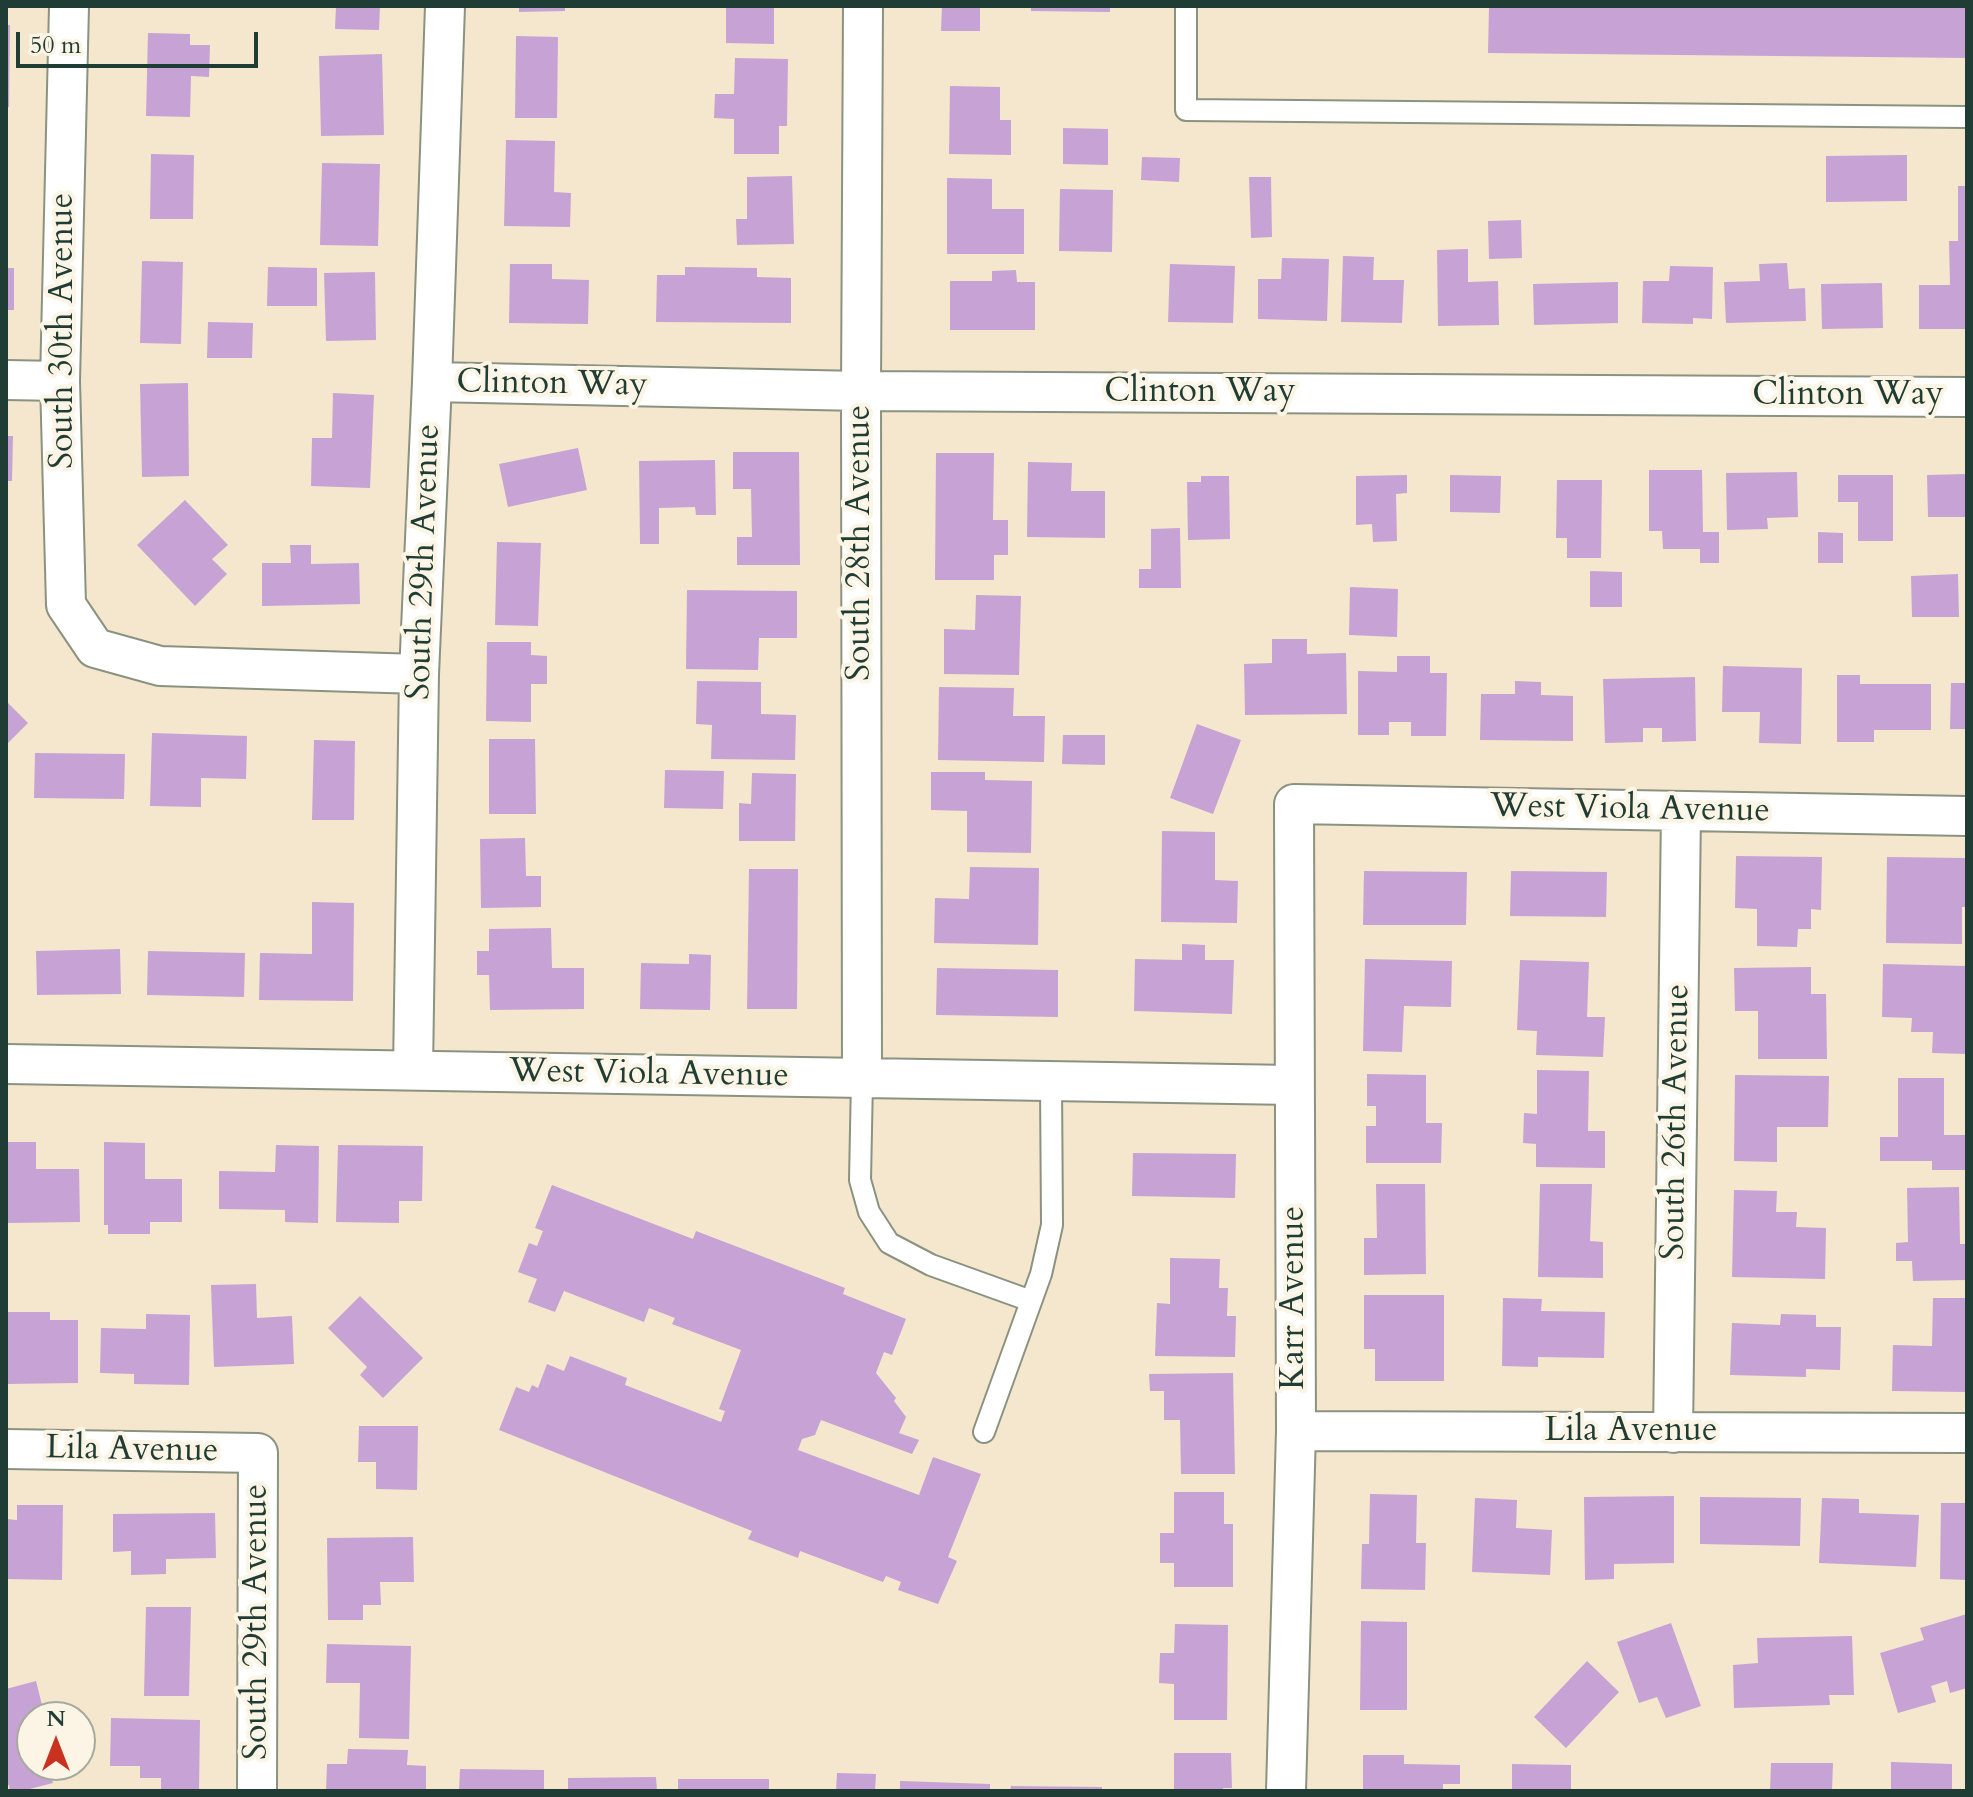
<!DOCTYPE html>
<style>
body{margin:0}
#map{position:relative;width:1973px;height:1797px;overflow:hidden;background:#f4e7cd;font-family:Cardo,serif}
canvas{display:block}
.frame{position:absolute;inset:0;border:8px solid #1f3d34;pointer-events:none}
.north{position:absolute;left:16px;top:1701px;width:80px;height:80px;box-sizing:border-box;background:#fcf5e5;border:2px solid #a4ab9e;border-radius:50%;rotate:0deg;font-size:22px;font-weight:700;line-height:32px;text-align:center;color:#1f3d34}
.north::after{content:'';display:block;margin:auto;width:28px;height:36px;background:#c8321e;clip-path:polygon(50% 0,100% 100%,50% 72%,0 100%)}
.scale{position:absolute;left:16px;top:32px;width:242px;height:36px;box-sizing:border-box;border:4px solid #1f3d34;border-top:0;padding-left:10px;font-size:24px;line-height:28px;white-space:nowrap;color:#1f3d34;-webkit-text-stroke:6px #fcf5e5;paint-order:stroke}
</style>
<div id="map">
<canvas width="1973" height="1797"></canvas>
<div class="frame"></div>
<div class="north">N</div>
<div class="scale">50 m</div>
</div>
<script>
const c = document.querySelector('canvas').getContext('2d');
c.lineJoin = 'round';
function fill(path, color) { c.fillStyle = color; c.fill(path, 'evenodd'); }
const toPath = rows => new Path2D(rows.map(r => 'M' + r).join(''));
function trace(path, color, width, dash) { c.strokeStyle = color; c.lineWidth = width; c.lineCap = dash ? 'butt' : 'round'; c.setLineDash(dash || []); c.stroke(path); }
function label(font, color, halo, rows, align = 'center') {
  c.font = font + ' Cardo,serif'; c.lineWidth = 8; c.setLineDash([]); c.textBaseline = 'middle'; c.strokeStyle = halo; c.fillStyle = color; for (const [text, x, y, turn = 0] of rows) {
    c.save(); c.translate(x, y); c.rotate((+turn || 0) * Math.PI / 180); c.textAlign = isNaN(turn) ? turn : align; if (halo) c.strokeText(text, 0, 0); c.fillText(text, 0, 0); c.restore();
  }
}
const building = toPath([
 [336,6,380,6,379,30,335,29],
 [519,6,565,6,565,11,519,12],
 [726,6,774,6,774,44,726,43],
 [942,6,980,6,980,31,941,31],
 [1031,6,1110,6,1110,12,1031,11],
 [1489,6,1967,6,1967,58,1488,53],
 [6,25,10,25,9,107,6,107],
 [148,33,190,34,190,45,210,45,209,77,191,76,190,117,146,116],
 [516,36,558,37,557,118,515,118],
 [382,54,384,135,321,136,319,56],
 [735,58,788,59,787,126,779,126,779,154,734,154,734,119,714,118,715,94,734,94],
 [950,86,1000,87,1000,120,1011,120,1011,155,949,154],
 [1063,128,1108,129,1108,165,1063,164],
 [506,140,555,141,554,192,571,193,570,227,504,226],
 [151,154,194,155,193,219,150,219],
 [1907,155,1907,201,1826,202,1826,156],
 [1142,157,1180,158,1179,182,1141,180],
 [322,163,380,164,378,246,320,245],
 [792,176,794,244,737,245,736,219,747,219,747,177],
 [1249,177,1271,177,1272,237,1251,238],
 [947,178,992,179,992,209,1024,209,1024,254,947,254],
 [1958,186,1967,186,1967,329,1919,329,1919,285,1950,285,1949,241,1958,241],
 [1060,189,1113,190,1112,252,1059,251],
 [1521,220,1522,258,1489,259,1488,221],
 [1468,249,1468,282,1498,281,1499,325,1438,326,1437,250],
 [1343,256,1374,257,1373,280,1404,280,1402,323,1341,322],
 [1282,258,1329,259,1327,321,1258,319,1258,279,1281,279],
 [142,261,183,262,181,344,140,343],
 [1787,263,1789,289,1805,288,1806,321,1726,323,1724,282,1760,281,1759,264],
 [510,264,552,264,552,279,589,280,588,324,509,323],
 [1170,264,1235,266,1233,323,1168,322],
 [1670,266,1713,267,1712,319,1693,318,1693,324,1642,323,1643,281,1669,281],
 [268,267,317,268,317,306,267,306],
 [685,267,757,268,757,277,791,278,791,323,656,322,657,275,685,275],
 [6,268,14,268,14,310,6,310],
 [1016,270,1017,282,1035,282,1035,330,950,330,950,281,992,281,992,271],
 [375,272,376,340,326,341,324,273],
 [1618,282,1618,323,1534,325,1533,284],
 [1882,283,1883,328,1822,329,1821,284],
 [208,322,253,323,252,358,207,358],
 [188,383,189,476,142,477,140,384],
 [333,393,374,395,370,488,311,486,312,438,332,438],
 [6,436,13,436,12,481,6,481],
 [578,448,587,490,508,507,499,464],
 [733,452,799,452,800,565,737,565,737,537,752,537,751,489,733,489],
 [936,453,994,453,993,520,1008,520,1008,555,994,555,994,580,935,580],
 [715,460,716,515,696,515,695,507,659,508,659,544,640,544,639,461],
 [1028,462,1072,463,1071,491,1105,491,1105,538,1027,537],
 [1649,470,1702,470,1703,532,1719,532,1719,563,1700,563,1700,549,1663,549,1662,531,1649,531],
 [1797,472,1798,517,1767,518,1768,529,1727,530,1726,473],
 [1967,474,1967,517,1928,517,1927,475],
 [1407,475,1407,493,1396,494,1397,541,1373,542,1372,524,1356,525,1356,476],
 [1450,475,1501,476,1500,513,1450,512],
 [1838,475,1893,475,1893,541,1858,541,1858,502,1838,502],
 [1201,476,1229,476,1230,539,1188,540,1187,482,1201,482],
 [1557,480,1602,480,1601,558,1567,558,1567,538,1556,538],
 [185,500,228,545,212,559,227,574,195,606,137,545],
 [1180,528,1181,588,1139,588,1139,569,1151,569,1151,529],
 [1818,532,1843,533,1843,563,1818,563],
 [497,542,541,543,538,626,495,625],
 [290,545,311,545,311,564,359,563,360,604,262,606,262,563,291,563],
 [1590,571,1622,572,1622,607,1590,607],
 [1958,574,1959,617,1912,617,1911,576],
 [1350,587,1398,589,1397,637,1349,635],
 [687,590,797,591,797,638,759,638,758,670,686,669],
 [976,595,1021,596,1019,675,944,674,944,629,975,630],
 [1272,639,1307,639,1307,654,1346,653,1347,714,1245,715,1244,664,1272,663],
 [487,642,531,642,531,655,547,656,547,684,531,684,531,722,486,721],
 [1397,656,1430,656,1430,673,1447,673,1446,736,1411,736,1411,722,1389,722,1389,735,1358,735,1358,671,1397,672],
 [1723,666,1802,668,1801,744,1759,743,1760,712,1722,712],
 [1837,675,1860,675,1860,684,1931,684,1931,730,1874,730,1874,742,1837,742],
 [1695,677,1696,741,1662,742,1662,728,1643,728,1643,742,1605,743,1603,679],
 [697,681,761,682,761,714,796,715,795,760,711,759,712,725,696,724],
 [1515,681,1541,682,1541,695,1573,696,1573,741,1480,740,1481,694,1515,694],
 [1951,683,1967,683,1967,729,1950,729],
 [939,687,1014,688,1013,716,1045,716,1044,762,938,760],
 [6,701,28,723,6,745],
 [1197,724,1241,740,1213,814,1170,798],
 [152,733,247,736,246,779,201,778,201,807,150,806],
 [1063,735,1105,735,1105,765,1062,764],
 [489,739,535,739,536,814,489,814],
 [314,740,355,741,354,820,312,820],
 [35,753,125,754,124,799,34,798],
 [665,770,724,771,723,809,664,808],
 [931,772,985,772,985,780,1032,781,1031,853,967,852,967,811,931,810],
 [752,773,796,774,795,841,739,841,739,803,751,804],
 [1162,831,1215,832,1215,880,1238,881,1237,923,1161,922],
 [525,838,526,876,541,876,541,907,481,908,480,839],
 [1736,856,1822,857,1821,910,1811,909,1811,929,1798,929,1797,947,1757,946,1757,909,1735,908],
 [1887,857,1967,858,1967,907,1962,907,1962,944,1886,943],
 [970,867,1039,868,1038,945,934,943,935,898,969,899],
 [749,869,798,869,797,1009,747,1009],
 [1364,871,1467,872,1466,925,1363,925],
 [1511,871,1607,872,1606,917,1510,916],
 [312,902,354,903,353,1001,259,1000,260,953,312,954],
 [551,928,552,968,584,968,584,1009,490,1010,489,975,477,975,477,951,489,951,489,929],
 [1182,944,1205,945,1205,960,1234,960,1232,1014,1134,1011,1135,959,1182,960],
 [120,949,121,994,37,995,36,951],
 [148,951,245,953,244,997,147,995],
 [689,954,711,955,710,1010,640,1009,641,963,689,964],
 [1365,959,1452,961,1451,1007,1404,1006,1402,1052,1363,1051],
 [1520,960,1589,962,1587,1017,1605,1017,1603,1057,1536,1055,1537,1031,1517,1030],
 [1883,964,1967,966,1967,1054,1932,1053,1933,1032,1911,1032,1912,1018,1882,1017],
 [1811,967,1811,994,1826,994,1827,1059,1758,1059,1758,1011,1735,1011,1734,968],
 [937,968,1058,970,1058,1017,936,1015],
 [1537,1070,1589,1071,1588,1131,1605,1131,1605,1168,1536,1167,1536,1144,1523,1143,1524,1113,1537,1114],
 [1367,1074,1426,1075,1426,1123,1442,1123,1441,1163,1366,1163,1366,1126,1376,1126,1376,1106,1367,1106],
 [1735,1075,1829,1076,1828,1127,1777,1127,1777,1162,1734,1161],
 [1898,1078,1944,1078,1944,1135,1967,1135,1967,1170,1932,1170,1932,1161,1880,1161,1880,1137,1898,1137],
 [6,1142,36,1142,36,1169,79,1169,80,1222,6,1223],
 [104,1142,145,1143,145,1179,182,1179,182,1222,150,1222,150,1234,108,1234,108,1225,104,1225],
 [276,1145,319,1146,318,1223,285,1222,285,1210,219,1209,219,1171,275,1172],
 [338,1145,423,1146,422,1201,399,1201,399,1223,336,1222],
 [1133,1153,1236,1154,1235,1198,1132,1196],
 [1376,1184,1425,1184,1426,1274,1364,1275,1364,1238,1377,1238],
 [1540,1184,1592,1184,1590,1241,1603,1242,1603,1278,1538,1277],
 [552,1185,693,1239,696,1231,845,1288,843,1294,906,1319,892,1355,884,1352,876,1373,896,1398,894,1401,906,1417,899,1433,919,1440,912,1454,821,1420,815,1435,802,1439,798,1450,919,1495,933,1457,981,1474,948,1557,957,1561,938,1604,898,1590,901,1582,886,1576,883,1582,800,1551,798,1558,748,1539,752,1531,499,1430,516,1387,529,1392,532,1385,538,1388,547,1364,564,1371,570,1356,627,1378,625,1385,721,1422,725,1411,719,1409,741,1350,672,1324,675,1318,649,1308,644,1322,564,1291,555,1312,528,1302,537,1279,518,1272,529,1243,537,1246,543,1231,535,1228],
 [1959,1187,1960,1244,1967,1244,1967,1280,1913,1281,1912,1261,1896,1261,1896,1243,1908,1242,1907,1188],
 [1734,1190,1777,1191,1776,1212,1797,1212,1796,1227,1826,1228,1825,1279,1732,1277],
 [1170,1258,1220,1259,1219,1288,1228,1288,1227,1316,1236,1316,1235,1357,1155,1356,1157,1303,1170,1304],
 [256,1284,257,1318,292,1316,294,1364,214,1367,211,1285],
 [1364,1295,1444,1295,1444,1381,1375,1381,1375,1349,1364,1349],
 [360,1296,423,1358,383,1398,360,1375,367,1367,328,1328],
 [1503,1298,1542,1299,1541,1311,1605,1312,1604,1358,1538,1357,1538,1367,1502,1366],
 [1933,1298,1967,1298,1967,1392,1892,1391,1893,1345,1932,1346],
 [6,1312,50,1312,50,1320,78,1320,78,1383,6,1384],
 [146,1314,190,1315,189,1385,134,1384,134,1374,100,1373,101,1328,146,1329],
 [1781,1314,1816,1315,1816,1327,1841,1327,1840,1370,1806,1369,1806,1377,1730,1375,1732,1323,1780,1325],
 [1233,1373,1235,1474,1181,1474,1180,1420,1164,1420,1164,1391,1150,1391,1149,1374],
 [359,1426,418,1426,417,1490,376,1489,376,1462,358,1462],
 [1174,1492,1224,1492,1224,1524,1233,1524,1233,1587,1174,1587,1174,1563,1160,1563,1160,1533,1174,1533],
 [1370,1494,1417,1495,1416,1543,1426,1543,1425,1590,1361,1589,1362,1544,1369,1544],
 [1674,1496,1674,1563,1614,1564,1614,1579,1585,1580,1584,1497],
 [1700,1497,1801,1498,1800,1546,1700,1544],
 [1475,1498,1517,1500,1516,1528,1552,1530,1550,1575,1472,1572],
 [1822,1498,1859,1499,1859,1513,1919,1515,1916,1567,1819,1563],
 [1941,1503,1967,1503,1967,1580,1940,1579],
 [17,1505,63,1505,62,1580,6,1579,6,1519,17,1520],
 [215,1513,216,1558,166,1559,166,1574,131,1575,131,1551,113,1552,113,1514],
 [413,1537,414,1582,380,1582,381,1605,363,1605,363,1620,328,1620,327,1538],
 [146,1607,191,1607,189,1696,144,1696],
 [1967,1614,1967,1688,1950,1693,1947,1681,1931,1686,1936,1702,1898,1713,1880,1653,1924,1640,1920,1628],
 [1361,1621,1407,1622,1407,1710,1360,1710],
 [1671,1623,1701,1706,1666,1718,1657,1697,1639,1703,1617,1642],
 [1175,1624,1228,1625,1227,1720,1174,1720,1174,1684,1159,1683,1160,1653,1174,1653],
 [1852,1636,1854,1695,1829,1695,1830,1705,1734,1708,1733,1665,1758,1663,1757,1638],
 [327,1644,411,1646,409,1739,359,1738,360,1683,326,1683],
 [1587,1661,1619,1692,1566,1748,1534,1717],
 [36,1681,45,1717,32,1717,32,1765,48,1765,53,1783,22,1791,10,1791,9,1785,6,1785,6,1689],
 [111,1718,200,1720,199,1791,161,1791,161,1778,140,1778,140,1766,110,1766],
 [348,1749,408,1750,407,1765,426,1766,426,1791,326,1791,327,1764,347,1764],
 [1174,1753,1231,1753,1232,1788,1223,1788,1223,1791,1174,1791],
 [1363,1755,1404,1755,1404,1764,1460,1765,1460,1784,1443,1784,1443,1791,1363,1791],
 [1891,1762,1952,1764,1952,1791,1891,1791],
 [1771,1763,1833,1763,1832,1791,1770,1791],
 [1512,1764,1571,1765,1571,1791,1512,1791],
 [460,1769,544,1770,544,1791,459,1791],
 [837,1773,876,1774,875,1791,836,1791],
 [656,1777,657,1791,568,1791,568,1778],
 [678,1779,769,1779,769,1791,678,1791],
 [900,1781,990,1784,990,1791,900,1791],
 [1011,1786,1102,1787,1102,1791,1010,1791]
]);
const lane = toPath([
 [1186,6,1186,110,1967,117],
 [862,1080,860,1180,869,1212,889,1243,931,1265,1031,1301],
 [984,1432,1041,1274,1052,1225,1051,1083]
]);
const street = toPath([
 [69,6,60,381,66,605,95,648,160,666,419,674],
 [6,380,60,381],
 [432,382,861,391,1967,397],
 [6,1064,1293,1085],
 [413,1070,419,674,432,382,445,6],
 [862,1080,861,391,863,6],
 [1296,1431,1967,1433],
 [1673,1433,1681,811],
 [6,1449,258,1453,257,1791],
 [1286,1791,1296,1431,1294,804,1967,816]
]);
const streetNames = [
 ["South 30th Avenue",64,331,-90],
 ["Clinton Way",552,385,1],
 ["Clinton Way",1200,393],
 ["Clinton Way",1848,396],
 ["South 28th Avenue",861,543,-90],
 ["South 29th Avenue",425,562,-88],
 ["West Viola Avenue",1630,810,1],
 ["West Viola Avenue",649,1075,1],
 ["South 26th Avenue",1677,1122,-89],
 ["Karr Avenue",1295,1298,-90],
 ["Lila Avenue",1631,1432],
 ["Lila Avenue",132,1451,1],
 ["South 29th Avenue",258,1622,-90]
];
fill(building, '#c6a3d4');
trace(lane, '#8a9280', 24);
trace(street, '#8a9280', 42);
trace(lane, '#fff', 20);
trace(street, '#fff', 38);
label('34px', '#1f3d34', '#fcf5e5', streetNames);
</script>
